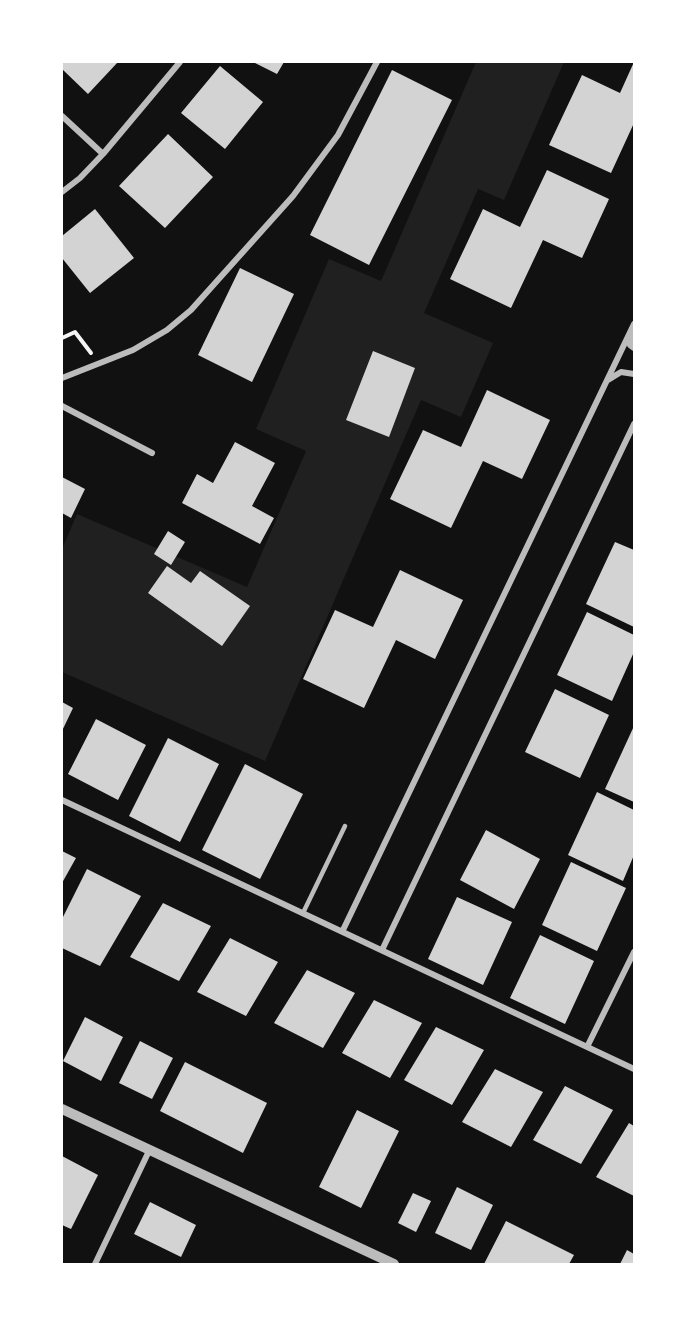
<!DOCTYPE html>
<style>
body{margin:0}
#map{position:relative;width:696px;height:1326px;overflow:hidden;background:#111;font-family:Commissioner,sans-serif}
canvas{display:block}
.frame{position:absolute;inset:0;border:63px solid #fff;pointer-events:none}
</style>
<div id="map">
<canvas width="696" height="1326"></canvas>
<div class="frame"></div>
</div>
<script>
const c = document.querySelector('canvas').getContext('2d');
c.lineJoin = 'round';
function fill(path, color) { c.fillStyle = color; c.fill(path, 'evenodd'); }
const toPath = rows => new Path2D(rows.map(r => 'M' + r).join(''));
function trace(path, color, width, dash) { c.strokeStyle = color; c.lineWidth = width; c.lineCap = dash ? 'butt' : 'round'; c.setLineDash(dash || []); c.stroke(path); }
const green = toPath([
 [476,62,564,62,504,200,478,189,424,313,493,343,461,417,421,400,265,761,62,672,62,549,77,514,247,587,306,451,256,429,329,259,381,281]
]);
const building = toPath([
 [62,62,118,62,88,94,62,69],
 [253,62,284,62,277,74],
 [634,62,634,123,611,173,549,145,582,75,620,93],
 [220,66,263,102,225,149,181,113],
 [392,70,452,100,369,265,310,235],
 [168,134,213,177,165,228,119,186],
 [547,170,609,199,582,258,543,240,511,308,450,279,483,209,520,227],
 [95,209,134,258,90,293,62,258,62,236],
 [240,268,294,294,252,382,198,355],
 [373,351,415,368,389,437,346,420],
 [487,390,550,420,522,479,483,461,451,528,390,499,423,430,461,447],
 [235,442,275,463,252,506,274,518,260,544,182,503,197,474,213,483],
 [62,477,85,489,71,518,62,513],
 [168,531,185,542,171,565,154,554],
 [615,542,634,550,634,627,586,604],
 [167,566,191,583,200,571,250,606,222,646,148,593],
 [400,570,463,600,435,659,396,640,364,708,303,679,335,610,373,627],
 [587,612,634,635,634,652,612,701,557,675],
 [555,689,609,715,580,778,525,752],
 [62,702,73,708,62,731],
 [96,719,146,745,118,800,68,774],
 [634,726,634,802,605,789],
 [168,738,219,764,180,842,129,816],
 [245,764,303,794,260,879,202,850],
 [597,792,634,810,634,855,623,881,568,855],
 [486,830,540,859,514,909,460,880],
 [62,851,76,858,62,883],
 [571,862,626,888,597,951,542,925],
 [87,869,141,896,100,966,62,948,62,919],
 [457,897,512,922,483,985,428,959],
 [163,903,211,926,179,981,130,957],
 [540,935,594,961,565,1024,510,998],
 [230,938,278,962,246,1016,197,992],
 [307,970,355,993,323,1048,274,1023],
 [374,1000,422,1023,390,1078,342,1053],
 [85,1017,123,1037,101,1081,63,1061],
 [436,1027,484,1050,452,1105,404,1080],
 [140,1041,173,1058,152,1099,119,1083],
 [185,1062,267,1103,243,1153,160,1111],
 [495,1069,543,1092,511,1147,462,1122],
 [565,1086,613,1110,581,1164,533,1140],
 [357,1110,399,1131,361,1208,319,1187],
 [629,1123,634,1126,634,1196,596,1177],
 [62,1156,98,1175,71,1229,62,1225],
 [457,1187,493,1205,471,1250,435,1233],
 [413,1193,431,1201,416,1232,398,1223],
 [150,1202,196,1225,181,1257,134,1234],
 [506,1221,574,1255,569,1264,484,1264],
 [627,1250,634,1254,634,1264,620,1264]
]);
const path = toPath([
 [62,338,75,332,91,353]
]);
const service = toPath([
 [303,913,345,826]
]);
const minor = toPath([
 [62,116,103,154],
 [62,192,80,178,103,154,180,62],
 [631,334,630,345,634,348],
 [62,378,133,350,167,330,191,310,293,196,338,135,377,62],
 [608,380,621,372,634,374],
 [62,406,152,453],
 [62,800,634,1069],
 [343,930,634,324],
 [383,948,634,424],
 [588,1045,634,952],
 [95,1264,149,1151]
]);
const tertiary = toPath([
 [62,1109,394,1264]
]);
fill(green, '#202020');
fill(building, '#d3d3d3');
trace(path, '#f5f5f5', 4);
trace(service, '#bcbcbc', 4.5);
trace(minor, '#bcbcbc', 6);
trace(tertiary, '#bcbcbc', 10);
</script>
